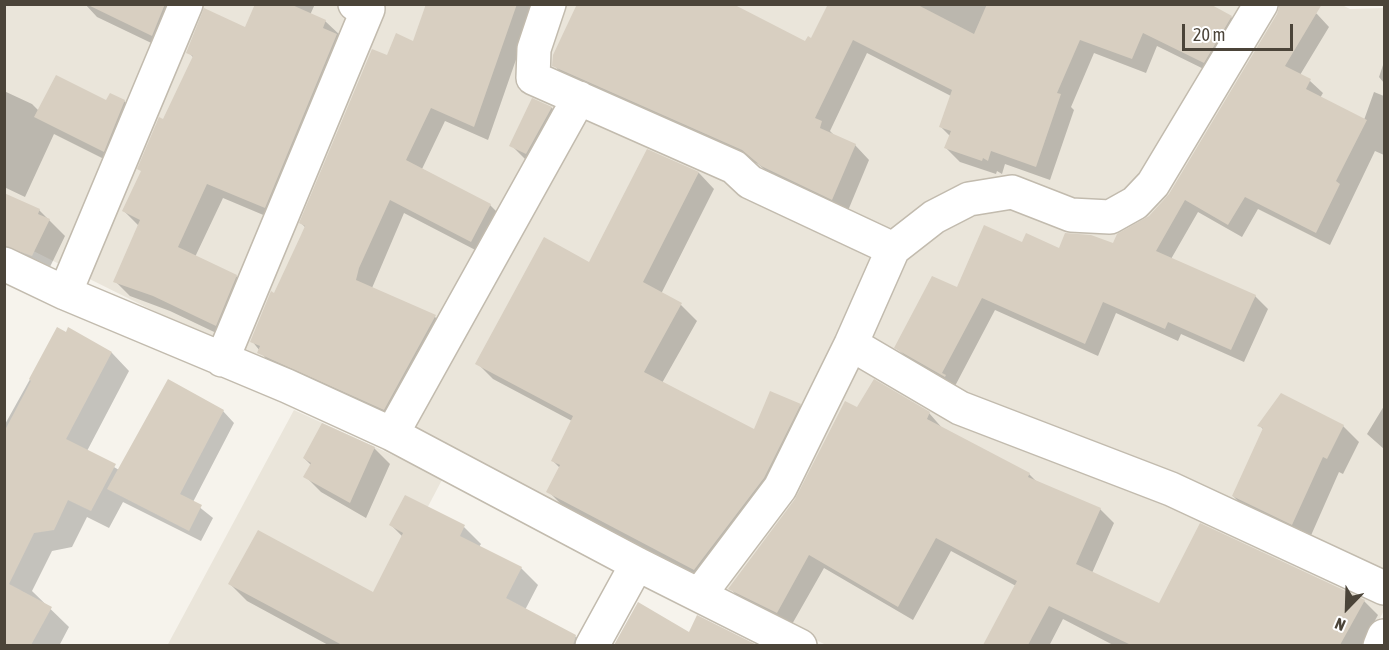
<!DOCTYPE html>
<style>
body{margin:0}
#map{position:relative;width:1389px;height:650px;overflow:hidden;background:#f6f3ec;font-family:"Asap Condensed",sans-serif}
canvas{display:block}
.frame{position:absolute;inset:0;border:6px solid #4b4439;pointer-events:none}
.north{position:absolute;left:1317px;top:578px;width:60px;height:60px;-webkit-text-stroke:4px #fff;paint-order:stroke;rotate:203deg;font-size:16px;font-weight:700;line-height:24px;text-align:center;color:#4b4439}
.north::after{content:'';display:block;margin:auto;width:21px;height:27px;background:#4b4439;clip-path:polygon(50% 0,100% 100%,50% 72%,0 100%)}
.scale{position:absolute;left:1182px;top:24px;width:111px;height:27px;box-sizing:border-box;border:3px solid #4b4439;border-top:0;padding-left:8px;font-size:18px;line-height:21px;white-space:nowrap;color:#4b4439;-webkit-text-stroke:4px #fff;paint-order:stroke}
</style>
<div id="map">
<canvas width="1389" height="650"></canvas>
<div class="frame"></div>
<div class="north">N</div>
<div class="scale">20 m</div>
</div>
<script>
const c = document.querySelector('canvas').getContext('2d');
c.lineJoin = 'round';
function fill(path, color) { c.fillStyle = color; c.fill(path, 'evenodd'); }
const toPath = rows => new Path2D(rows.map(r => 'M' + r).join(''));
function trace(path, color, width, dash) { c.strokeStyle = color; c.lineWidth = width; c.lineCap = dash ? 'butt' : 'round'; c.setLineDash(dash || []); c.stroke(path); }
const residential = toPath([
 [1340,4,1350,9,1384,8,1384,610,1367,645,826,645,5,237,4,5],
 [294,410,443,478,355,645,167,646]
]);
const shadow = toPath([
 [85,4,187,4,168,51,97,17],
 [256,4,315,4,310,15,325,21,341,36,280,222,223,198,195,257,236,276,251,292,231,340,170,311,130,296,115,281,139,226,124,211,194,58,188,52,246,29],
 [428,4,530,4,534,8,488,140,445,121,422,169,490,205,504,219,485,255,404,213,372,288,435,317,449,331,398,423,272,366,252,341,306,228,301,223,388,57,414,43],
 [830,4,1207,4,1231,17,1245,31,1218,76,1157,46,1146,73,1094,53,1071,107,1074,110,1050,180,1005,164,1002,174,997,171,996,174,960,162,946,148,950,136,941,127,951,96,867,53,830,131,836,137,855,145,869,160,847,213,777,180,758,164,568,80,554,65,806,44,812,40],
 [1279,4,1301,4,1317,14,1329,27,1300,75,1310,81,1323,93,1320,98,1364,120,1374,92,1384,96,1384,155,1375,151,1330,245,1258,209,1242,237,1198,212,1171,259,1255,296,1268,309,1244,362,1181,334,1178,341,1116,313,1098,356,995,310,955,386,958,389,909,360,896,347,958,289,1023,244,1060,250,1113,245,1149,217,1170,195,1279,14],
 [1384,62,1384,83,1379,77],
 [4,91,32,104,39,111,107,102,110,95,124,101,140,117,120,167,54,134,25,197,4,187],
 [533,100,552,108,567,124,527,161,511,145],
 [648,151,699,173,714,189,661,294,681,305,697,321,662,383,755,431,800,405,816,421,711,585,564,507,548,491,560,468,553,461,572,421,493,379,477,363,589,264],
 [4,194,39,210,65,236,48,271,4,254],
 [58,329,66,334,69,329,112,353,129,371,87,451,119,470,223,411,234,423,193,502,213,518,201,541,123,502,109,528,87,517,72,547,52,551,32,591,69,627,59,646,4,646,4,426],
 [1384,406,1384,449,1367,434],
 [858,409,929,413,943,429,1029,474,1037,482,1100,509,1114,523,1092,573,1160,605,1364,601,1378,615,1361,646,1115,646,1063,619,1049,646,984,646,1016,586,951,551,913,620,824,568,791,626,743,602,730,588,796,500],
 [1259,425,1343,426,1359,442,1343,474,1339,472,1309,540,1249,512,1233,496,1264,430],
 [374,448,390,464,366,518,321,492,305,476,311,465,304,458],
 [391,525,464,527,481,544,479,547,521,568,538,585,525,610,576,637,585,646,330,646,247,601,230,584,373,594,403,537],
 [638,604,689,634,740,638,747,646,615,646]
]);
const building = toPath([
 [86,4,165,4,152,36],
 [255,4,290,4,326,20,323,28,337,34,265,208,207,184,178,247,237,275,216,326,153,296,113,282,140,220,122,211,141,171,137,169,159,117,163,119,193,56,186,53,204,8,245,27],
 [426,4,517,4,474,127,431,108,406,160,491,204,471,242,390,200,359,268,356,280,436,315,384,410,257,353,260,346,250,342,271,291,274,293,301,235,305,226,299,223,372,49,387,55,396,33,413,41],
 [577,4,733,4,805,41,808,36,811,38,828,4,916,4,974,34,987,4,1210,4,1232,16,1204,63,1143,33,1132,59,1080,40,1057,93,1061,94,1036,167,991,151,988,161,983,158,982,161,944,148,951,131,939,127,952,90,853,40,815,118,822,121,820,128,856,144,832,200,761,166,742,150,552,66,553,55],
 [1280,4,1322,4,1285,66,1311,79,1306,89,1367,120,1336,181,1340,184,1316,233,1245,197,1228,225,1185,200,1156,251,1256,295,1231,350,1168,322,1165,329,1103,302,1085,344,982,298,942,373,946,375,945,377,894,348,932,276,957,287,984,225,1022,242,1026,233,1059,248,1065,233,1091,235,1113,243,1117,234,1149,216,1169,194,1277,14],
 [56,75,106,100,110,93,125,100,104,152,34,117],
 [532,98,552,107,526,154,509,146],
 [647,149,699,172,643,282,682,303,644,372,754,429,770,391,801,404,764,478,694,570,546,492,560,465,551,461,573,416,475,364,544,237,589,262],
 [4,193,40,209,38,214,50,219,32,256,4,246],
 [57,327,66,332,68,327,112,352,66,439,116,464,91,511,68,500,54,530,34,533,9,584,52,607,31,645,4,645,4,432,31,381,29,379],
 [168,379,224,410,180,494,202,505,189,531,107,489],
 [874,379,930,412,927,419,1030,473,1028,477,1101,508,1076,564,1159,603,1200,523,1365,600,1340,645,1131,645,1049,606,1028,645,983,645,1017,581,936,538,898,607,809,555,777,613,728,589,795,499,845,401,857,407],
 [1281,393,1344,425,1327,459,1323,457,1292,525,1232,496,1263,428,1257,426],
 [322,423,375,447,350,503,303,477,311,463,303,458],
 [405,495,465,525,460,536,522,567,506,598,576,635,573,645,342,645,228,584,258,530,373,592,403,533,389,525],
 [638,602,689,632,697,615,757,645,614,645]
]);
const minor = toPath([
 [549,4,534,49,533,78,734,167,750,182,893,249],
 [4,264,65,293,287,386,392,434,637,564,800,646],
 [65,293,186,4],
 [851,344,960,408,1171,489,1384,588],
 [222,360,368,9,355,4],
 [392,434,579,98],
 [700,594,780,488,851,344,893,249,934,217,969,199,1012,192,1071,215,1110,217,1135,203,1153,184,1261,4],
 [592,646,637,564],
 [1380,646,1384,636]
]);
fill(residential, '#eae5da');
fill(shadow, '#0003');
fill(building, '#d8cfc1');
trace(minor, '#c2bbae', 36);
trace(minor, '#fff', 33);
</script>
